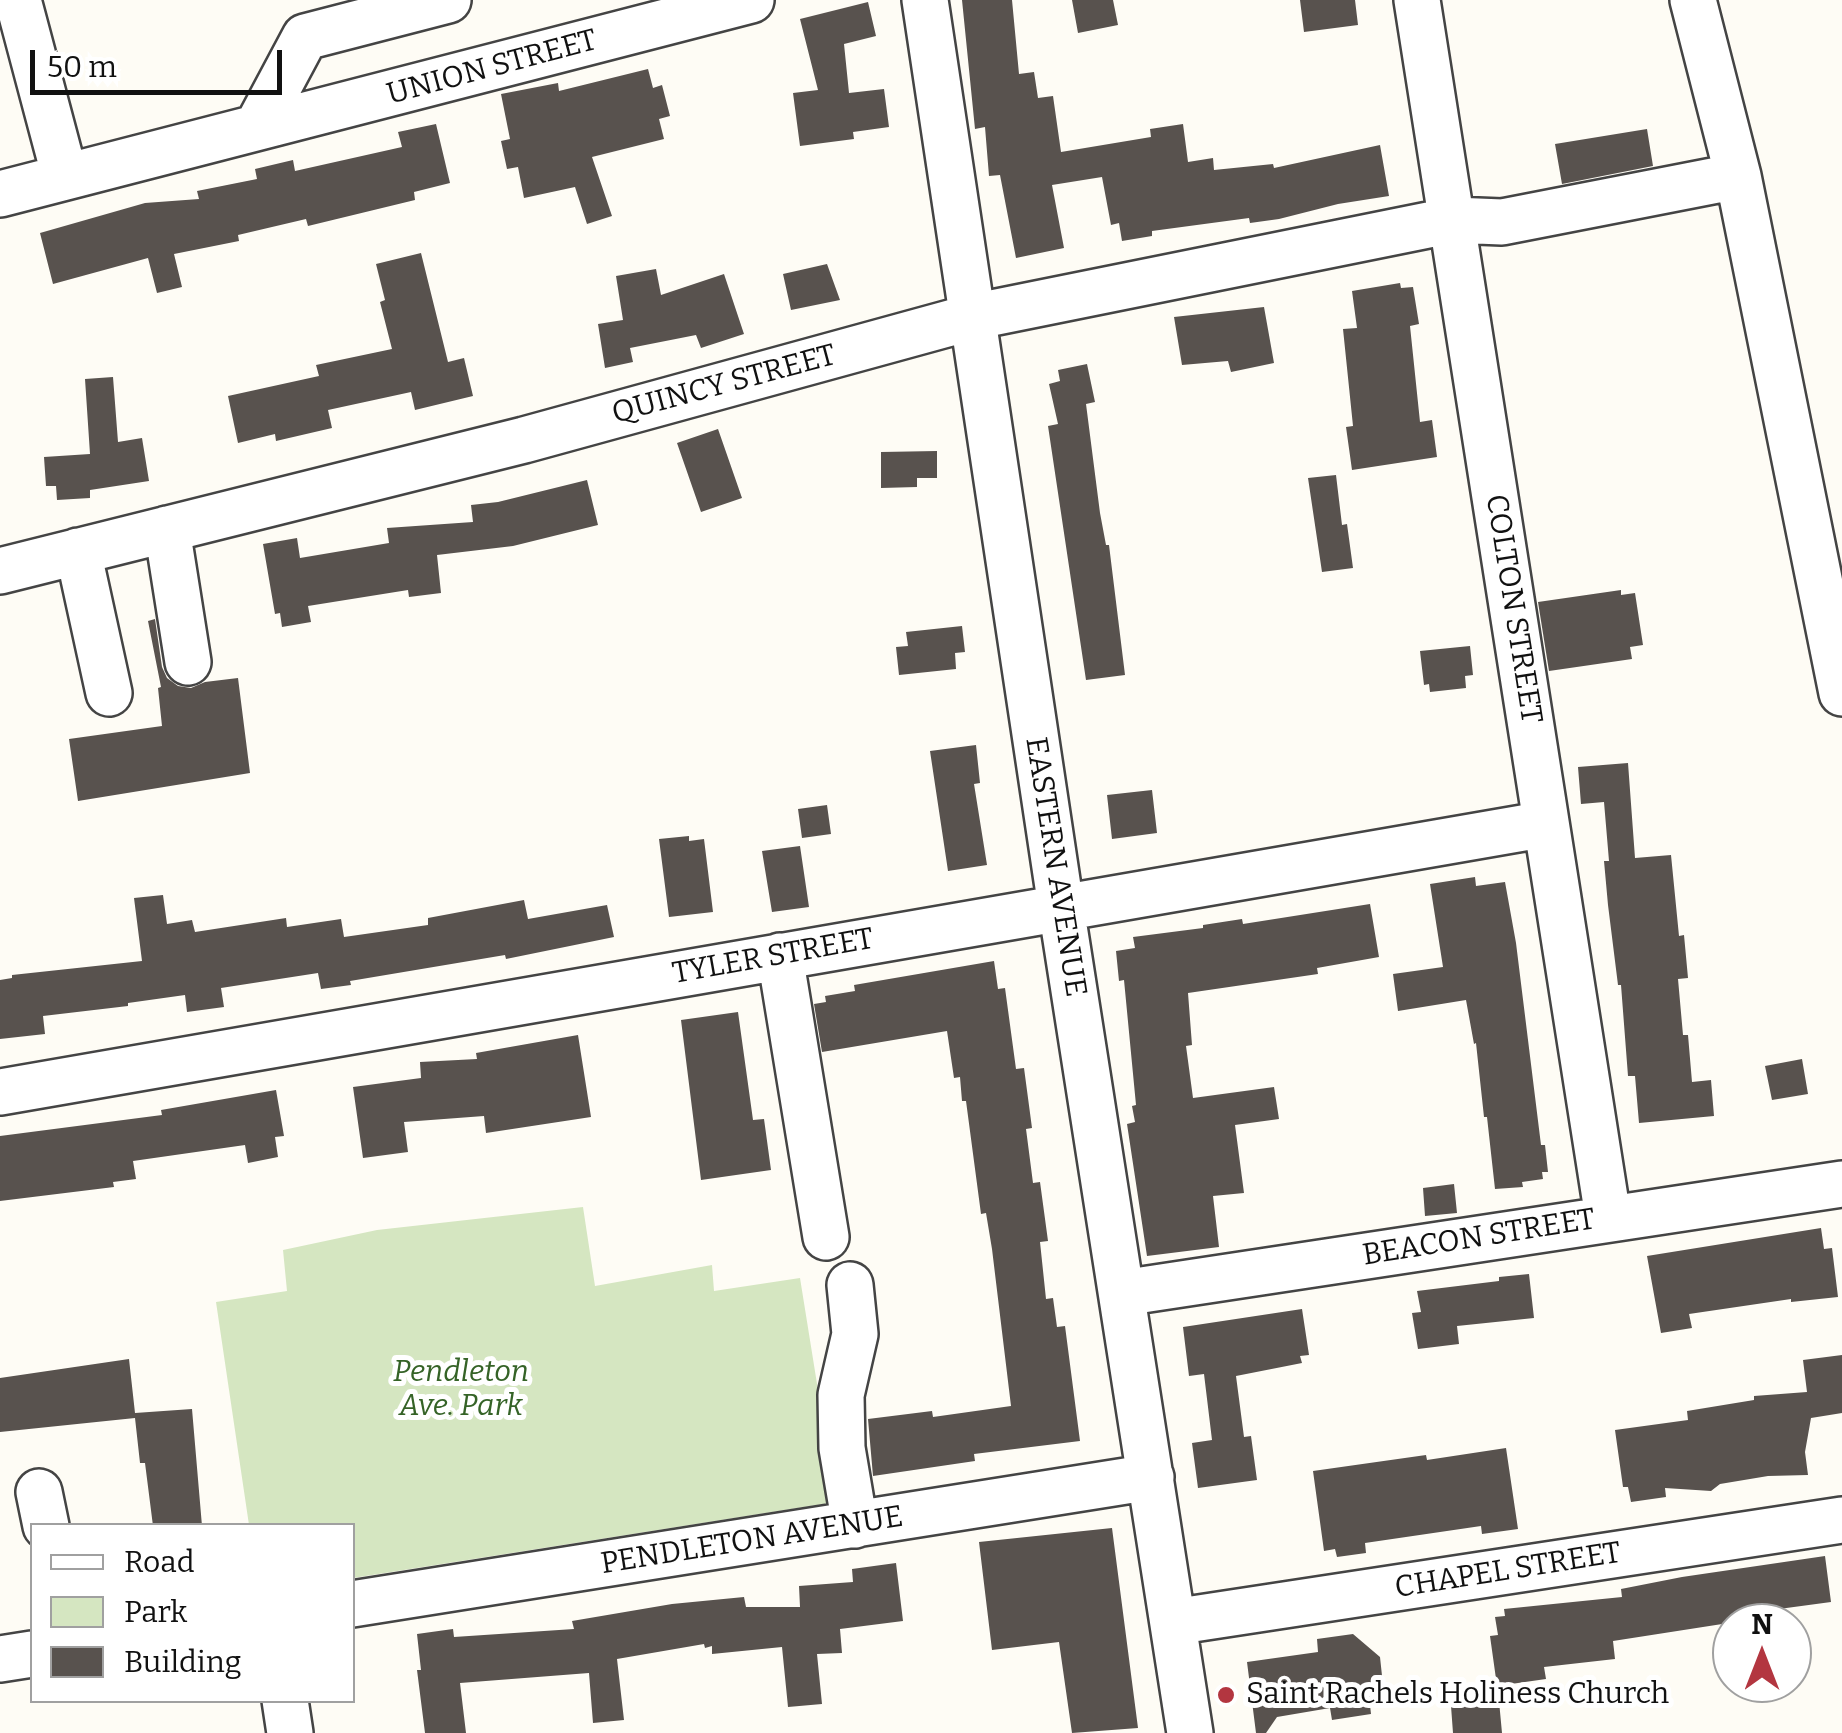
<!DOCTYPE html>
<style>
body{margin:0}
#map{position:relative;width:1842px;height:1733px;overflow:hidden;background:#fefcf5;font-family:Bitter,serif}
canvas{display:block}
.legend{position:absolute;left:30px;top:1523px;width:325px;height:180px;box-sizing:border-box;background:#fff;border:2px solid #a0a0a0;margin:0;padding:12px 18px;list-style:none;font-size:30px;color:#111}
.legend li{display:flex;align-items:center;gap:20px;height:50px}
.legend b{width:50px;border:2px solid #a0a0a0}
.north{position:absolute;left:1712px;top:1603px;width:100px;height:100px;box-sizing:border-box;background:#fff;border:2px solid #a0a0a0;border-radius:50%;rotate:0deg;font-size:28px;font-weight:700;line-height:40px;text-align:center;color:#111}
.north::after{content:'';display:block;margin:auto;width:35px;height:45px;background:#b33640;clip-path:polygon(50% 0,100% 100%,50% 72%,0 100%)}
.scale{position:absolute;left:30px;top:50px;width:252px;height:45px;box-sizing:border-box;border:5px solid #111;border-top:0;padding-left:12px;font-size:30px;line-height:35px;white-space:nowrap;color:#111;-webkit-text-stroke:8px #fff;paint-order:stroke}
</style>
<div id="map">
<canvas width="1842" height="1733"></canvas>
<ul class="legend">
<li><b style="height:12px;background:#fff"></b>Road</li>
<li><b style="height:28px;background:#d5e6c1"></b>Park</li>
<li><b style="height:28px;background:#58524e"></b>Building</li>
</ul>
<div class="north">N</div>
<div class="scale">50 m</div>
</div>
<script>
const c = document.querySelector('canvas').getContext('2d');
c.lineJoin = 'round';
function fill(path, color) { c.fillStyle = color; c.fill(path, 'evenodd'); }
const toPath = rows => new Path2D(rows.map(r => 'M' + r).join(''));
function trace(path, color, width, dash) { c.strokeStyle = color; c.lineWidth = width; c.lineCap = dash ? 'butt' : 'round'; c.setLineDash(dash || []); c.stroke(path); }
function label(font, color, halo, rows, align = 'center') {
  c.font = font + ' Bitter,serif'; c.lineWidth = 10; c.setLineDash([]); c.textBaseline = 'middle'; c.strokeStyle = halo; c.fillStyle = color; for (const [text, x, y, turn = 0] of rows) {
    c.save(); c.translate(x, y); c.rotate((+turn || 0) * Math.PI / 180); c.textAlign = isNaN(turn) ? turn : align; if (halo) c.strokeText(text, 0, 0); c.fillText(text, 0, 0); c.restore();
  }
}
const green = toPath([
 [583,1207,595,1286,712,1265,714,1291,800,1278,836,1502,353,1578,352,1526,249,1525,216,1302,287,1291,283,1250,377,1230]
]);
const building = toPath([
 [962,0,1012,0,1019,74,1034,72,1038,98,1053,96,1061,152,1151,137,1150,129,1183,124,1188,162,1213,158,1214,170,1273,164,1274,168,1380,145,1389,196,1338,204,1279,219,1250,223,1249,218,1152,231,1152,236,1122,241,1119,223,1111,225,1102,177,1052,185,1064,248,1016,258,1000,175,989,176,985,127,975,129],
 [1072,0,1113,0,1118,25,1078,33],
 [1300,0,1355,0,1358,25,1304,32],
 [868,2,876,36,844,44,849,93,884,89,889,127,853,132,854,139,800,146,793,93,818,90,800,19],
 [648,69,653,88,662,85,670,116,659,119,664,139,592,157,612,216,587,224,575,187,524,198,518,167,507,169,501,141,510,139,501,94,558,83,559,91],
 [436,124,450,183,414,192,415,200,308,226,306,219,238,235,239,241,174,254,182,287,157,293,148,258,53,284,40,233,145,203,199,199,197,191,257,179,255,169,293,160,295,171,402,147,398,132],
 [1647,129,1653,166,1562,184,1555,144],
 [421,253,448,362,464,358,473,396,415,410,411,392,328,410,332,428,276,441,275,434,238,443,228,396,319,376,316,365,392,349,380,302,385,300,376,264],
 [827,264,840,300,791,310,783,274],
 [656,269,661,295,724,274,744,334,701,348,696,335,630,348,633,362,605,368,598,324,623,320,616,276],
 [1400,283,1401,288,1413,287,1419,324,1410,326,1420,422,1432,420,1437,457,1352,470,1346,427,1353,426,1343,329,1357,328,1352,291],
 [1264,307,1274,363,1231,372,1228,361,1182,365,1174,317],
 [1087,364,1095,402,1086,404,1100,513,1106,545,1109,545,1125,675,1086,680,1048,426,1058,424,1049,384,1060,381,1058,370],
 [113,377,118,442,142,438,149,481,90,490,90,498,57,500,56,486,46,486,44,457,90,454,85,379],
 [718,429,742,498,701,512,677,443],
 [937,451,937,478,917,478,917,487,881,488,881,452],
 [1336,475,1342,525,1347,524,1353,568,1322,572,1308,478],
 [587,480,598,525,513,546,437,555,441,593,409,597,408,590,308,606,311,622,282,627,280,613,275,614,263,544,297,538,300,558,389,543,387,528,473,522,471,505,498,502],
 [1621,590,1621,595,1635,593,1643,645,1630,647,1632,659,1549,671,1538,602],
 [155,619,162,667,167,678,178,686,191,688,205,682,238,678,250,773,78,801,69,739,162,726,158,688,161,687,148,621],
 [962,626,965,652,955,653,956,669,899,675,896,647,908,646,906,632],
 [1470,646,1473,675,1465,676,1466,688,1430,692,1429,684,1424,685,1420,651],
 [976,745,980,783,974,784,987,865,948,871,930,751],
 [1628,763,1635,858,1671,855,1679,936,1684,935,1688,978,1678,979,1683,1035,1688,1035,1692,1082,1711,1080,1714,1116,1639,1123,1635,1076,1628,1076,1621,985,1618,985,1608,905,1604,861,1609,861,1604,802,1581,804,1578,767],
 [1152,790,1157,833,1112,839,1107,795],
 [827,805,831,834,802,838,798,809],
 [689,836,689,841,704,839,713,912,669,917,659,839],
 [800,846,809,907,772,912,762,851],
 [1475,877,1476,886,1505,882,1516,943,1541,1145,1545,1145,1548,1172,1542,1172,1543,1179,1522,1182,1523,1187,1495,1189,1487,1117,1484,1117,1476,1043,1474,1044,1466,1000,1398,1011,1393,974,1443,967,1430,884],
 [163,895,167,924,192,920,195,932,286,918,287,927,341,919,344,937,428,925,428,918,524,900,528,919,607,905,614,937,506,959,505,955,350,981,351,985,321,989,318,973,221,988,224,1007,187,1012,185,995,128,1003,128,1006,43,1016,45,1034,0,1039,0,980,12,978,12,975,142,961,134,898],
 [1370,904,1379,957,1317,968,1318,974,1188,993,1192,1045,1186,1046,1193,1098,1274,1087,1279,1119,1235,1125,1244,1193,1213,1196,1219,1247,1147,1256,1127,1124,1135,1122,1132,1106,1136,1105,1124,980,1119,981,1116,951,1135,948,1133,937,1203,928,1203,925,1242,919,1243,924],
 [994,961,998,989,1005,988,1016,1069,1024,1068,1032,1128,1026,1129,1033,1183,1040,1182,1048,1241,1040,1242,1046,1299,1053,1298,1057,1327,1065,1326,1080,1441,974,1454,975,1461,873,1476,868,1419,932,1411,933,1417,1011,1406,992,1249,986,1213,981,1214,966,1101,962,1101,960,1077,954,1078,947,1031,822,1052,814,1004,826,1002,825,996,855,991,854,985],
 [738,1012,753,1120,764,1119,771,1170,701,1180,681,1020],
 [578,1035,591,1117,486,1133,484,1116,404,1122,408,1152,363,1158,353,1087,421,1078,420,1062,477,1059,476,1053],
 [1802,1059,1808,1094,1772,1100,1765,1066],
 [276,1090,284,1136,275,1137,278,1157,248,1163,245,1145,133,1161,136,1179,113,1182,114,1187,0,1201,0,1136,162,1115,161,1110],
 [1454,1184,1457,1213,1425,1216,1423,1188],
 [1821,1228,1824,1249,1832,1248,1838,1297,1791,1302,1791,1299,1689,1314,1692,1328,1661,1333,1647,1256],
 [1529,1274,1534,1318,1457,1326,1459,1344,1418,1349,1412,1313,1421,1312,1417,1291,1499,1281,1499,1277],
 [1302,1309,1309,1355,1300,1356,1302,1363,1236,1376,1244,1437,1251,1436,1257,1480,1198,1488,1192,1443,1212,1440,1204,1374,1189,1376,1183,1327],
 [1842,1355,1842,1413,1811,1418,1805,1452,1808,1475,1768,1476,1720,1484,1711,1491,1665,1488,1666,1497,1631,1502,1628,1487,1623,1487,1615,1430,1688,1420,1687,1411,1754,1400,1754,1396,1807,1392,1803,1360],
 [129,1359,135,1413,192,1409,202,1526,153,1526,145,1463,140,1463,135,1418,0,1432,0,1378],
 [1506,1448,1518,1529,1482,1534,1481,1526,1365,1543,1366,1553,1337,1557,1335,1549,1324,1551,1313,1471,1426,1455,1427,1460],
 [1112,1528,1138,1728,1072,1733,1059,1642,992,1650,979,1542],
 [1825,1556,1831,1602,1779,1609,1780,1615,1613,1641,1615,1659,1544,1667,1546,1679,1497,1686,1490,1636,1498,1635,1495,1617,1505,1616,1504,1609,1622,1597,1621,1589,1682,1577],
 [896,1563,903,1621,840,1629,842,1653,817,1654,822,1704,788,1707,782,1647,712,1654,712,1646,705,1648,704,1644,617,1659,624,1720,593,1723,589,1673,460,1683,466,1733,425,1733,417,1670,421,1670,417,1634,453,1629,454,1637,574,1629,572,1621,672,1604,744,1597,746,1607,800,1607,799,1586,853,1582,852,1569],
 [1353,1634,1380,1657,1383,1685,1370,1705,1371,1714,1332,1720,1330,1708,1277,1717,1266,1733,1256,1733,1247,1662,1318,1652,1317,1639],
 [1499,1701,1502,1733,1453,1733,1451,1706]
]);
const minor = toPath([
 [18,0,65,177],
 [925,0,1061,907,1190,1733],
 [1417,0,1608,1217],
 [1693,0,1738,176,1842,693],
 [257,127,305,37,448,0],
 [0,194,751,0],
 [167,529,188,662],
 [78,551,109,693],
 [0,571,524,440,972,317,1453,220,1502,222,1738,176],
 [780,956,826,1237],
 [0,1092,1546,824],
 [850,1285,855,1334,841,1395,842,1448,855,1525],
 [1122,1293,1842,1184],
 [39,1492,46,1526],
 [352,1604,1151,1477],
 [1173,1622,1842,1520],
 [0,1659,32,1654],
 [285,1700,290,1733]
]);
const markers = [
 [1226,1695,10,"#b33640"]
];
const streetNames = [
 ["UNION STREET",492,68,-15],
 ["QUINCY STREET",724,385,-15],
 ["COLTON STREET",1513,609,81],
 ["EASTERN AVENUE",1055,867,81],
 ["TYLER STREET",773,957,-10],
 ["BEACON STREET",1479,1238,-9],
 ["PENDLETON AVENUE",752,1541,-9],
 ["CHAPEL STREET",1508,1571,-9]
];
const parkNames = [
 ["Pendleton",461,1373],
 ["Ave. Park",461,1407]
];
const poiNames = [
 ["Saint Rachels Holiness Church",1246,1695]
];
fill(green, '#d5e6c1');
fill(building, '#58524e');
trace(minor, '#444', 50);
trace(minor, '#fff', 45);
for (const [x, y, r, color] of markers) { const dot = new Path2D(); dot.arc(x, y, r, 0, 2 * Math.PI); c.fillStyle = color; c.fill(dot); trace(dot, '#fff', 4); }
label('30px', '#111', '#fff', streetNames);
label('italic 30px', '#356327', '#fff', parkNames);
label('30px', '#111', '#fff', poiNames, 'left');
</script>
